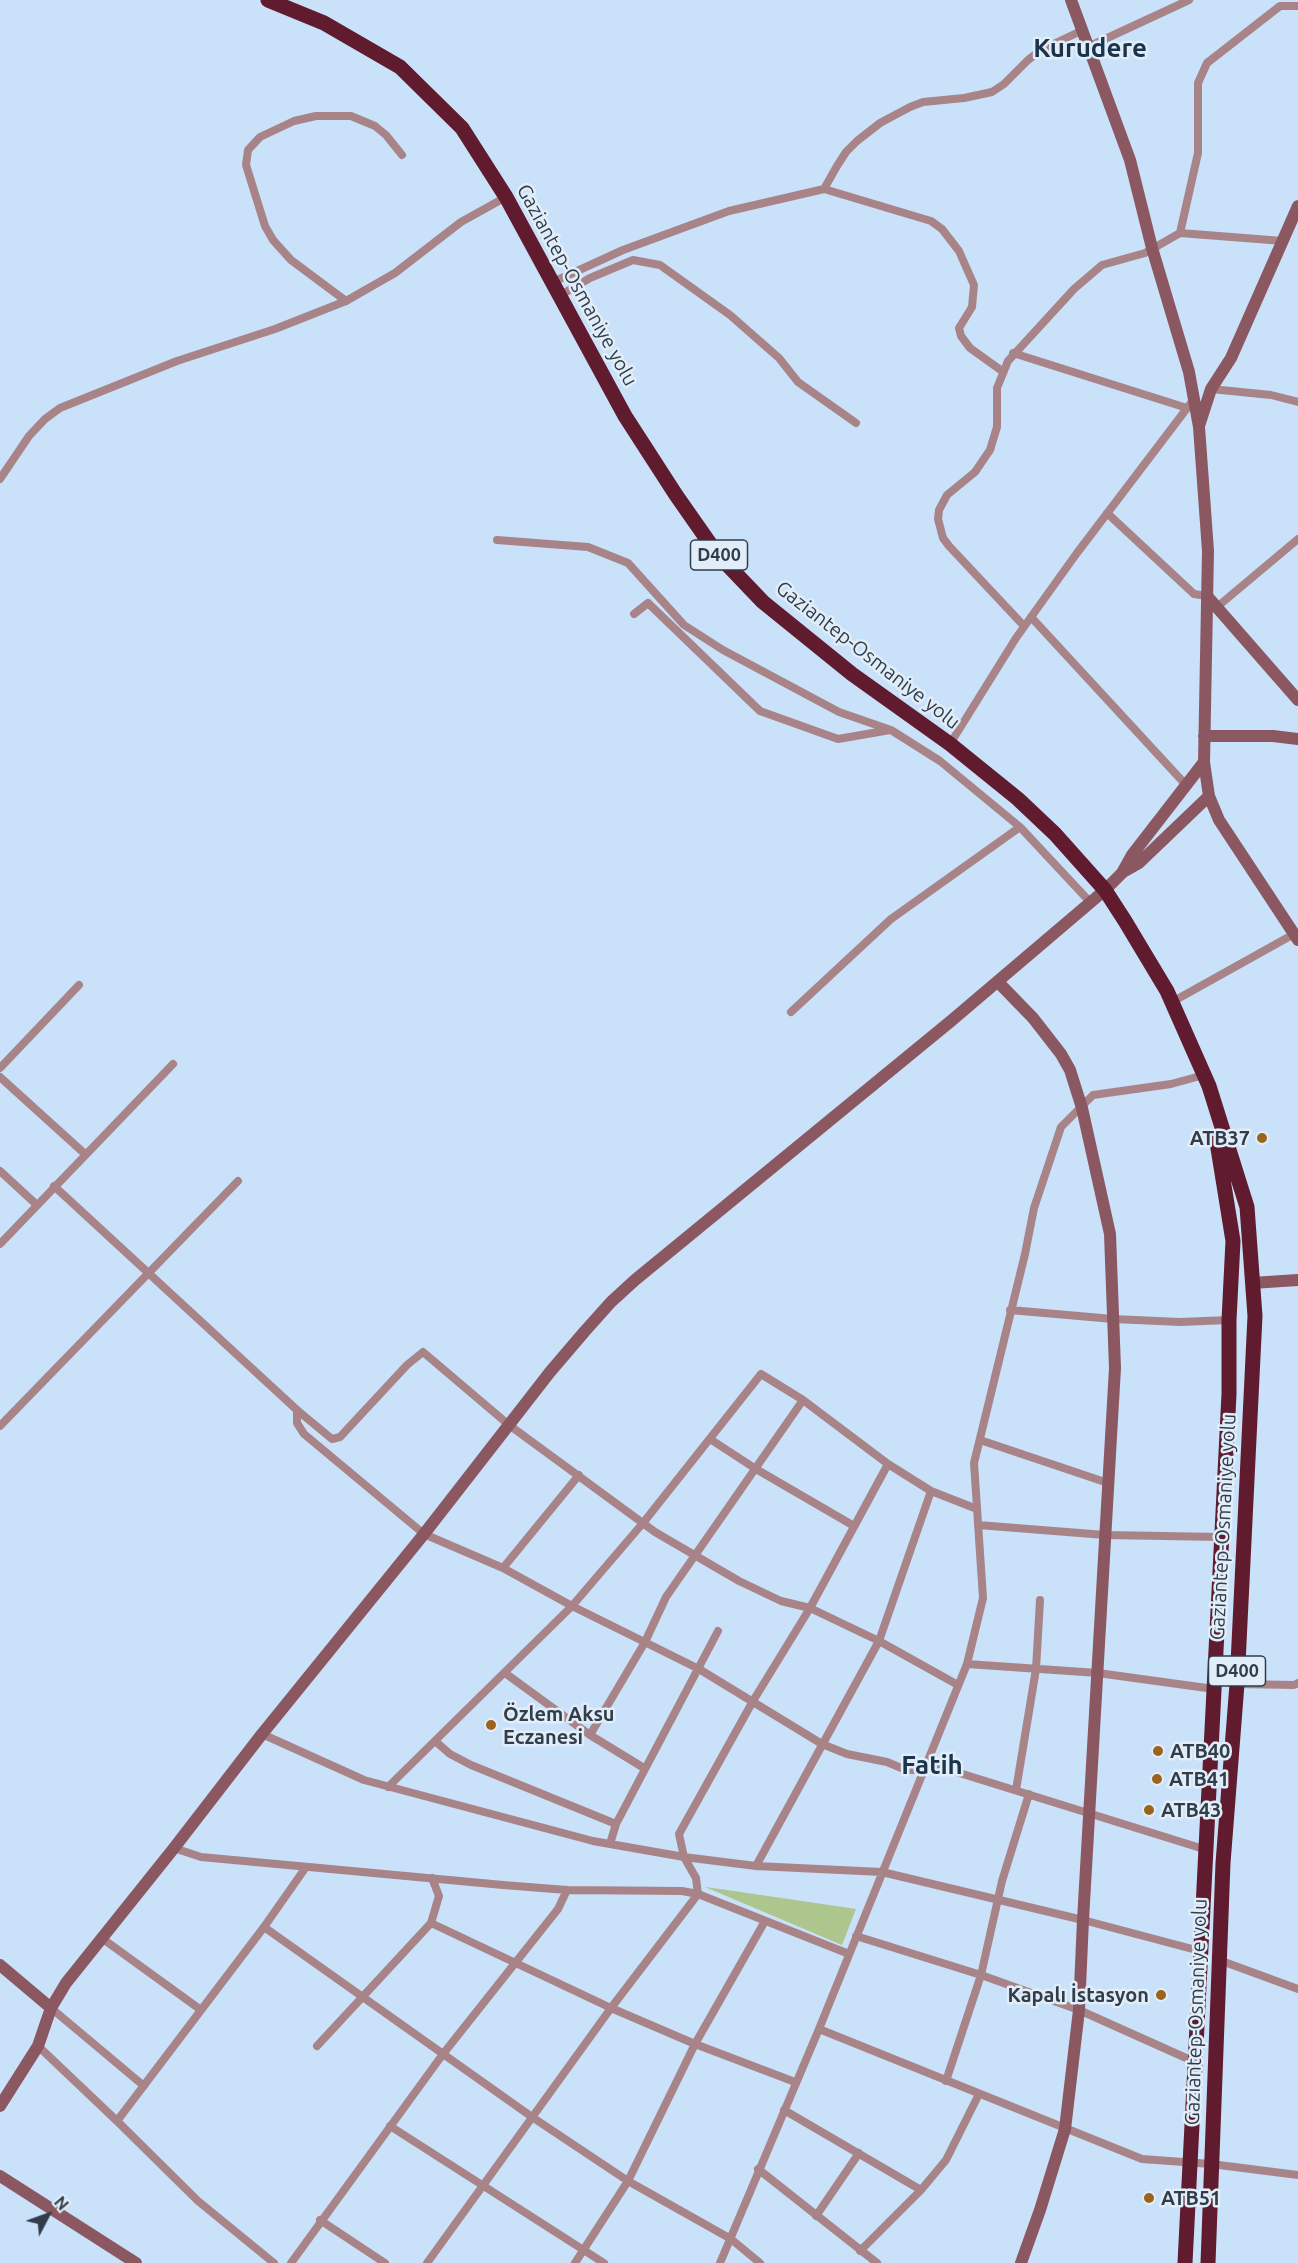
<!DOCTYPE html>
<meta charset="utf-8">
<style>
body{margin:0}
#map{position:relative;width:1298px;height:2263px;overflow:hidden;background:#c9e1f9;font-family:Ubuntu,sans-serif}
canvas{display:block}
.north{position:absolute;left:18px;top:2185px;width:60px;height:60px;-webkit-text-stroke:4px #e1edf9;paint-order:stroke;rotate:49deg;font-size:16px;font-weight:700;line-height:24px;text-align:center;color:#313d49}
.north::after{content:'';display:block;margin:auto;width:21px;height:27px;background:#313d49;clip-path:polygon(50% 0,100% 100%,50% 72%,0 100%)}
</style>
<div id="map">
<canvas width="1298" height="2263"></canvas>
<div class="north">N</div>
</div>
<script>
const c = document.querySelector('canvas').getContext('2d');
c.lineJoin = 'round';
function fill(path, color) { c.fillStyle = color; c.fill(path, 'evenodd'); }
const toPath = rows => new Path2D(rows.map(r => 'M' + r).join(''));
function trace(path, color, width, dash) { c.strokeStyle = color; c.lineWidth = width; c.lineCap = dash ? 'butt' : 'round'; c.setLineDash(dash || []); c.stroke(path); }
function label(font, color, halo, rows, align = 'center') {
  c.font = font + ' Ubuntu,sans-serif'; c.lineWidth = 5; c.setLineDash([]); c.textBaseline = 'middle'; c.strokeStyle = halo; c.fillStyle = color; for (const [text, x, y, turn = 0] of rows) {
    c.save(); c.translate(x, y); c.rotate((+turn || 0) * Math.PI / 180); c.textAlign = isNaN(turn) ? turn : align; if (halo) c.strokeText(text, 0, 0); c.fillText(text, 0, 0); c.restore();
  }
}
const green = toPath([
 [705,1887,734,1891,856,1909,842,1945]
]);
const street = toPath([
 [1090,46,1189,0],
 [824,189,931,221,942,229,959,251,974,285,972,307,959,328,961,336,970,348,1002,371],
 [1180,233,1198,153,1198,83,1207,63,1280,6,1298,6],
 [551,283,623,250,729,211,824,189,837,166,846,152,857,141,880,123,910,107,923,102,964,98,992,92,1004,84,1028,60,1041,50,1083,30],
 [559,296,590,278,633,260,660,265,730,315,779,358,798,382,856,423],
 [346,301,291,260,273,240,265,226,246,165,248,150,260,137,294,121,316,116,351,116,375,126,386,135,402,155],
 [1013,353,1187,408],
 [1211,389,1271,395,1298,402],
 [0,479,29,436,45,419,60,408,177,361,275,329,346,301,395,273,461,222,506,197],
 [1107,513,1194,594,1207,596],
 [497,540,588,547,628,563,684,625,723,650,839,712,891,730,940,761,1020,827,891,919,791,1012],
 [1217,607,1298,539],
 [634,614,648,603,760,711,838,739,890,730],
 [1031,617,1186,785],
 [1024,626,949,546,943,538,938,519,939,510,947,495,975,472,990,450,997,427,997,388,1008,361,1074,289,1102,265,1145,253,1180,233,1283,241],
 [950,744,1016,638,1077,553,1194,399],
 [1020,827,1091,903],
 [1172,1002,1294,934],
 [0,1068,79,985],
 [0,1077,85,1154],
 [0,1171,37,1205],
 [54,1186,297,1410,332,1439,340,1437,407,1365,423,1352,509,1425,655,1532,739,1581,781,1601,810,1608,879,1641,958,1685],
 [0,1244,173,1064],
 [1010,1310,1113,1319,1180,1322,1229,1320],
 [297,1410,297,1423,304,1434,424,1534,503,1568,572,1606,699,1669,822,1744,847,1754,887,1762,906,1770,924,1770,937,1766,1207,1850],
 [0,1426,238,1181],
 [710,1439,756,1469,854,1526],
 [980,1440,1108,1483],
 [888,1464,931,1491,977,1509],
 [978,1525,1105,1535,1221,1537],
 [503,1568,579,1475],
 [967,1664,1098,1673,1214,1689],
 [505,1673,590,1735,645,1642,666,1597,803,1400],
 [1237,1684,1294,1685,1298,1683],
 [262,1734,364,1780,593,1841,684,1857,756,1866,882,1872,1083,1920,1200,1951],
 [590,1735,644,1768],
 [435,1741,450,1754,471,1765,616,1824],
 [388,1787,572,1606,643,1523,761,1374,803,1400,888,1464,810,1608,753,1701,679,1834,684,1857,696,1878,698,1894,611,2008,427,2263],
 [1016,1790,1036,1669,1040,1600],
 [610,1844,616,1824,718,1631],
 [174,1848,201,1857,503,1885,567,1890,682,1891,698,1894,849,1954],
 [756,1866,879,1641,931,1491],
 [431,1923,611,2008,695,2044,795,2082],
 [264,1927,532,2117,628,2181,731,2239,760,2263],
 [856,1936,981,1975,1079,2010,1195,2062],
 [103,1939,201,2010],
 [1219,1960,1298,1989],
 [51,2008,144,2086],
 [819,2029,1142,2159,1211,2164,1298,2175],
 [38,2046,117,2121,198,2201,274,2263],
 [317,2046,431,1923,439,1896,432,1878],
 [946,2081,981,1975,1002,1881,1029,1794],
 [784,2110,921,2190],
 [117,2121,264,1927,306,1867],
 [390,2126,604,2263],
 [758,2169,877,2263],
 [816,2216,859,2153],
 [320,2220,385,2263],
 [860,2251,921,2190,946,2160,979,2094],
 [291,2263,443,2054,558,1909,567,1890],
 [575,2263,628,2181,695,2044,765,1921],
 [720,2263,819,2029,967,1664,983,1598,974,1463,1025,1254,1034,1208,1061,1127,1093,1095,1171,1084,1204,1075]
]);
const secondary = toPath([
 [1071,0,1130,160,1152,248,1189,372,1199,427,1208,551,1204,762,1209,796,1219,820,1298,940],
 [1199,426,1211,389,1231,358,1298,206],
 [1207,596,1298,700],
 [1204,736,1273,736,1298,739],
 [1123,872,1139,863,1209,796],
 [998,982,1033,1018,1061,1054,1070,1070,1082,1108,1110,1234,1115,1368,1083,1920,1079,2010,1065,2129,1040,2210,1021,2263],
 [1252,1283,1298,1280],
 [0,1965,51,2008],
 [0,2106,38,2046,51,2008,66,1983,174,1848,262,1734,424,1534,550,1372,585,1331,611,1302,635,1280,951,1021,1105,890,1122,873,1132,855,1204,762],
 [0,2176,136,2263]
]);
const highway = toPath([
 [268,0,324,23,400,67,462,128,506,197,625,416,676,495,718,555,763,602,852,674,950,744,1018,799,1055,834,1105,890,1125,921,1167,991,1209,1086,1247,1207,1255,1316,1237,1684,1223,1863,1208,2263],
 [1185,2263,1229,1394,1229,1320,1233,1241,1216,1136]
]);
const markers = [
 [1262,1138,6,"#9b641e"],
 [491,1725,6,"#9b641e"],
 [1158,1751,6,"#9b641e"],
 [1157,1779,6,"#9b641e"],
 [1149,1810,6,"#9b641e"],
 [1161,1995,6,"#9b641e"],
 [1149,2198,6,"#9b641e"]
];
const shields = [
 [719,555,57],
 [1237,1671,57]
];
const shieldNames = [
 ["D400",719,555],
 ["D400",1237,1671]
];
const streetNames = [
 ["Gaziantep-Osmaniye yolu",577,285,61],
 ["Gaziantep-Osmaniye yolu",868,655,38],
 ["Gaziantep-Osmaniye yolu",1223,1527,-87],
 ["Gaziantep-Osmaniye yolu",1196,2012,-88]
];
const poiNames = [
 ["ATB37",1250,1138,"right"],
 ["Özlem Aksu",503,1714],
 ["Eczanesi",503,1737],
 ["ATB40",1170,1751],
 ["ATB41",1169,1779],
 ["ATB43",1161,1810],
 ["Kapalı İstasyon",1149,1995,"right"],
 ["ATB51",1161,2198]
];
const districtNames = [
 ["Kurudere",1090,48],
 ["Fatih",932,1765]
];
fill(green, '#adc68d');
trace(street, '#a88489', 8);
trace(secondary, '#8b5861', 12);
trace(highway, '#601c2e', 15);
for (const [x, y, r, color] of markers) { const dot = new Path2D(); dot.arc(x, y, r, 0, 2 * Math.PI); c.fillStyle = color; c.fill(dot); trace(dot, '#e1edf9', 2); }
for (const [x, y, w] of shields) { const box = new Path2D(); box.roundRect(x - w / 2, y - 15, w, 30, 4.5); c.fillStyle = '#e1edf9'; c.fill(box); trace(box, '#313d49', 1.5); }
label('bold 18px', '#313d49', null, shieldNames);
label('20px', '#313d49', '#e1edf9', streetNames);
label('bold 20px', '#313d49', '#e1edf9', poiNames, 'left');
label('bold 26px', '#1b344b', '#e1edf9', districtNames);
</script>
